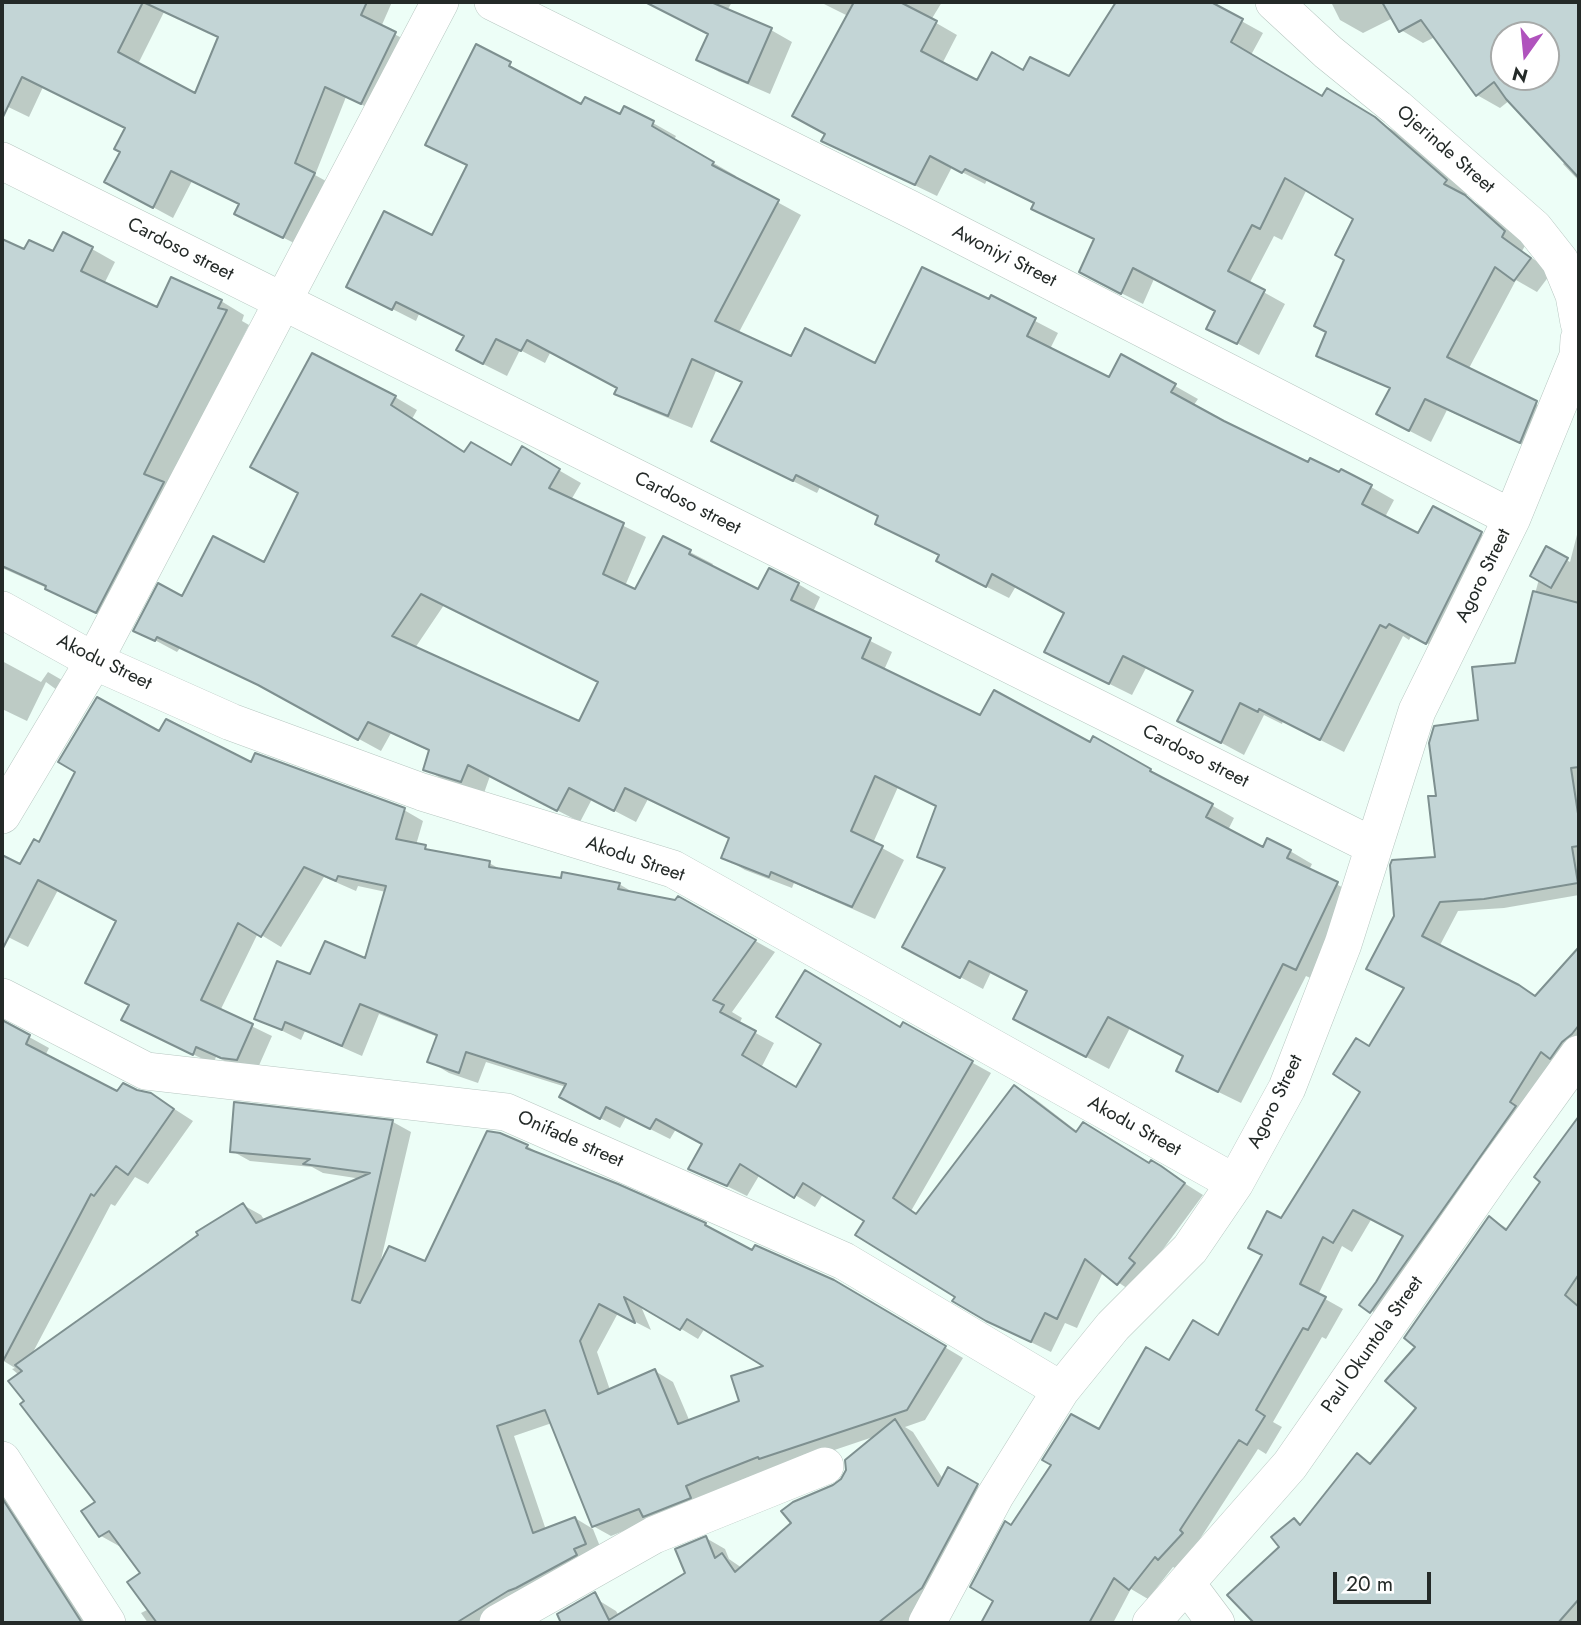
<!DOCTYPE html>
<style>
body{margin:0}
#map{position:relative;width:1581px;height:1625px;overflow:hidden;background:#edfef7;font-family:Jost,sans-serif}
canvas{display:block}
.frame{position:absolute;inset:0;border:4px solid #242a28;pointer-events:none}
.north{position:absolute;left:1490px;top:21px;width:70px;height:70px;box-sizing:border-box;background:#fff;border:2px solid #a7aaa9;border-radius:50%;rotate:195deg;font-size:19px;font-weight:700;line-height:28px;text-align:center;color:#242a28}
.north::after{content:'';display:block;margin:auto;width:24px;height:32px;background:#b053bd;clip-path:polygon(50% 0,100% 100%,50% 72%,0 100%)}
.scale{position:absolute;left:1333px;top:1572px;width:98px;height:32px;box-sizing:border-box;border:4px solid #242a28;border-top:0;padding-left:9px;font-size:21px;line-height:24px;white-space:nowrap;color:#242a28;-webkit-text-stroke:5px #fff;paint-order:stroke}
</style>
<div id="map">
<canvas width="1581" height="1625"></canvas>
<div class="frame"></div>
<div class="north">N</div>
<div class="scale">20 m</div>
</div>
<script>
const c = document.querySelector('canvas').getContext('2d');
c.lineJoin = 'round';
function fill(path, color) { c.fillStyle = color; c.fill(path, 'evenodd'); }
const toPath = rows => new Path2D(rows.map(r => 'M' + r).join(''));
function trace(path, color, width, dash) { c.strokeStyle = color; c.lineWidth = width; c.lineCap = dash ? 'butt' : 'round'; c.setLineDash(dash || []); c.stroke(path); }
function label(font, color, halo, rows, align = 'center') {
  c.font = font + ' Jost,sans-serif'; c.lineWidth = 7; c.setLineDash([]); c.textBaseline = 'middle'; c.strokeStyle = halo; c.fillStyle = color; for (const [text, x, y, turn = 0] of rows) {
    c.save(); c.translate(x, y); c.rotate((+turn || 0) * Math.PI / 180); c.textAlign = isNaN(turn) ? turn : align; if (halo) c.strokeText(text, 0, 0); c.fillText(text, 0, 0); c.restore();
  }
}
const shadow = toPath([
 [2,2,392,2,381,27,415,45,381,114,346,97,315,175,335,186,304,248,236,214,241,205,192,181,173,218,127,193,122,151,127,129,43,87,29,117,2,104],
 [164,12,220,38,196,95,138,64],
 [648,2,732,2,727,11,771,30,792,42,770,94,719,72,698,59,709,34],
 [820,2,942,2,931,20,957,35,942,64,978,82,1024,72,1069,78,1118,2,1207,2,1263,33,1251,55,1323,98,1328,91,1396,132,1468,193,1465,197,1487,210,1526,244,1522,251,1552,272,1537,292,1516,280,1468,370,1558,415,1542,454,1447,410,1431,442,1400,426,1391,389,1339,367,1318,355,1327,332,1355,219,1307,189,1282,240,1274,236,1249,284,1285,304,1259,355,1209,328,1217,312,1154,279,1143,304,1103,284,1095,240,1033,209,1036,204,987,180,985,184,952,167,937,196,823,141,827,134,848,16],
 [1331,2,1579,2,1579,181,1563,164,1566,161,1510,100,1500,108,1477,95,1435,37,1423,43,1401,30,1393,18,1363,33,1340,20],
 [1504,35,1546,35,1546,77,1504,77],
 [477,47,582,106,653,123,676,136,674,140,736,176,735,179,801,215,738,334,792,359,876,366,989,302,991,298,1058,333,1050,349,1109,379,1175,386,1198,399,1193,406,1309,465,1371,487,1394,500,1385,517,1419,535,1481,534,1504,547,1450,656,1412,635,1409,640,1403,636,1344,752,1283,721,1282,724,1264,715,1244,755,1179,720,1194,691,1146,668,1132,695,1069,664,1066,613,1016,586,1009,598,961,574,941,556,877,523,880,517,820,487,817,493,736,453,743,383,716,371,692,428,639,406,616,393,619,388,551,351,545,363,520,350,507,376,481,363,465,337,419,314,416,321,349,287,433,237,469,166,450,157],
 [2,241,25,252,54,254,92,249,115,262,104,284,158,310,221,301,244,315,242,321,249,325,168,486,119,625,47,588,2,568],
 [395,397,417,410,412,419,466,453,511,468,522,449,581,483,571,500,646,537,625,586,636,591,663,538,713,564,711,567,759,592,798,584,820,597,813,612,892,652,884,670,981,718,1091,744,1094,738,1234,818,1228,830,1264,849,1290,851,1312,864,1309,870,1359,896,1319,982,1306,976,1241,1103,1200,1083,1185,1057,1130,1028,1109,1069,1037,1031,1029,991,991,972,983,989,926,959,946,871,919,856,938,807,898,787,873,843,904,860,875,919,794,883,792,888,745,870,723,857,731,839,648,799,636,822,592,799,580,822,490,776,484,793,447,782,425,769,431,752,391,733,381,751,282,697,180,648,177,652,136,630,183,598,265,564],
 [444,605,599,682,580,723,415,648],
 [1579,527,1579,715,1573,714,1570,723,1579,727,1579,806,1532,782,1523,796,1579,841,1579,895,1504,908,1458,911,1439,947,1536,997,1579,949,1579,1055,1389,1322,1361,1304,1377,1283,1405,1236,1372,1218,1352,1252,1342,1246,1318,1295,1343,1309,1326,1339,1322,1337,1273,1422,1282,1427,1266,1454,1258,1449,1198,1542,1200,1544,1177,1569,1173,1567,1148,1599,1131,1589,1113,1623,983,1623,995,1600,1011,1527,1100,1431,1170,1362,1218,1337,1282,1220,1363,1091,1370,1048,1406,988,1437,858,1438,797,1480,722,1516,665,1547,549,1570,562],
 [2,661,41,682,48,672,67,683,61,693,46,682,27,721,2,709],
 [160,733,252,764,404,810,423,821,416,845,436,853,489,863,504,871,562,880,619,884,636,894,676,902,679,898,775,952,732,1012,742,1018,739,1024,774,1043,761,1068,797,1089,906,1026,991,1073,911,1211,918,1215,1015,1087,1034,1098,1078,1132,1149,1164,1151,1162,1203,1195,1147,1271,1137,1295,1103,1272,1077,1328,1065,1323,1051,1352,1008,1331,955,1300,957,1296,866,1220,823,1194,815,1207,760,1174,747,1196,690,1168,704,1144,676,1129,670,1139,626,1117,620,1128,580,1108,566,1087,486,1062,478,1083,449,1073,429,1061,438,1037,379,1014,362,1056,305,1031,301,1040,256,1018,311,976,367,961,386,892,358,886,356,891,324,877,281,947,258,933,220,1011,272,1036,257,1070,242,1069,216,1057,213,1064,143,1030,130,1005,118,921,58,890,28,947,2,934,2,857,20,866,39,844],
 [2,1022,49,1048,45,1056,117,1093,136,1092,151,1094,193,1121,148,1184,135,1177,115,1206,111,1204,31,1356,243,1205,261,1215,265,1221,362,1179,323,1173,312,1167,250,1161,232,1151,236,1104,393,1122,411,1132,380,1264,426,1263,527,1146,545,1157,705,1225,753,1252,834,1281,963,1358,925,1420,905,1427,913,1432,943,1479,949,1470,995,1496,940,1598,908,1623,557,1623,598,1600,616,1611,619,1616,688,1574,706,1538,725,1549,729,1559,742,1568,842,1481,876,1436,778,1469,611,1536,593,1526,552,1423,514,1436,546,1530,575,1518,593,1529,603,1554,498,1623,148,1623,141,1613,149,1609,143,1574,121,1545,119,1546,101,1536,98,1502,27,1401,19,1375,12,1369,15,1368,2,1360],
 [640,1304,698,1339,705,1328,767,1366,741,1402,690,1422,673,1382,655,1371,610,1390,597,1352,618,1313,651,1330],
 [1579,1125,1579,1623,1256,1623,1230,1595,1282,1547,1295,1520,1302,1525,1358,1456,1372,1464,1418,1407,1417,1346,1490,1218,1508,1229],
 [2,1480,94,1623,6,1623,4,1619,11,1615,2,1601]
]);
const building = toPath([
 [2,2,367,2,361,15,396,32,361,104,325,87,295,163,315,173,283,238,234,214,239,204,171,171,153,208,104,182,120,152,114,149,125,128,22,77,2,119,2,2],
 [143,2,218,37,195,93,118,52,143,2],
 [645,2,711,2,772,28,748,83,696,60,708,34,645,2],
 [854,2,900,2,937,21,921,51,977,80,992,52,1023,70,1030,57,1069,76,1116,2,1211,2,1243,19,1231,42,1322,96,1327,88,1375,117,1447,180,1444,184,1465,195,1505,231,1502,237,1531,258,1514,281,1495,267,1447,357,1537,401,1520,443,1425,399,1409,431,1376,414,1390,388,1316,356,1326,332,1314,326,1344,260,1335,255,1353,219,1285,178,1260,229,1252,225,1228,271,1265,290,1237,344,1206,329,1215,311,1133,268,1121,294,1079,272,1094,239,1031,209,1034,203,965,169,962,173,930,156,915,185,821,141,825,134,792,116,854,2],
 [1382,2,1579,2,1579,178,1506,99,1494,82,1476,96,1421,20,1399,32,1382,2],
 [1504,35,1546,35,1546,77,1504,77,1504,35],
 [476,44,511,62,509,66,581,104,585,97,620,114,624,106,654,121,652,126,714,162,712,165,779,200,715,321,791,356,805,328,875,363,922,267,989,299,991,295,1036,318,1027,336,1109,377,1121,354,1176,384,1171,392,1224,421,1308,462,1310,458,1339,472,1341,469,1372,485,1362,504,1418,533,1433,506,1482,532,1426,644,1389,624,1386,628,1380,625,1320,740,1259,709,1258,712,1240,703,1221,743,1177,721,1193,691,1123,656,1109,684,1044,652,1064,613,992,574,986,587,936,561,939,555,875,524,878,516,796,475,793,481,711,441,742,382,692,359,668,416,614,394,617,388,527,340,521,351,496,339,483,364,456,350,464,336,396,302,392,310,346,287,384,211,432,235,467,165,425,145,476,44],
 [63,232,93,247,81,271,157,307,171,277,222,300,218,308,227,310,144,474,164,482,96,613,45,589,46,586,2,566,2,239,24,249,29,240,53,251,63,232],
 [312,353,396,396,391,405,464,452,471,442,511,465,522,446,560,469,549,488,624,523,603,574,635,589,663,536,691,550,689,554,758,589,769,568,799,583,791,600,871,638,862,658,980,715,994,690,1090,742,1093,736,1151,769,1150,771,1213,804,1206,817,1263,847,1267,838,1291,850,1287,858,1338,882,1296,970,1283,964,1218,1092,1176,1071,1183,1056,1108,1017,1086,1057,1013,1019,1027,991,969,961,960,978,902,947,945,868,917,857,936,806,875,776,851,831,883,846,852,907,771,872,769,877,721,858,729,838,625,788,614,811,569,788,557,811,468,765,461,782,429,772,423,770,429,750,368,722,358,740,258,685,157,637,155,641,133,631,158,583,182,596,213,536,264,562,298,493,250,467,312,353],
 [421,594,598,682,579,721,392,636,421,594],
 [1546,546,1568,558,1551,588,1530,576,1546,546],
 [1533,591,1579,603,1579,767,1571,768,1579,820,1579,846,1572,847,1578,883,1484,899,1440,902,1422,936,1519,985,1535,996,1579,947,1579,1025,1572,1034,1562,1042,1550,1059,1541,1052,1510,1102,1516,1106,1370,1313,1359,1305,1376,1282,1403,1236,1353,1210,1333,1243,1323,1237,1300,1284,1326,1297,1308,1330,1303,1328,1256,1410,1265,1416,1247,1445,1239,1440,1180,1530,1183,1533,1158,1560,1155,1557,1129,1590,1114,1578,1089,1623,981,1623,993,1601,970,1587,1005,1521,1011,1525,1051,1465,1042,1460,1071,1414,1099,1429,1146,1347,1169,1360,1193,1320,1218,1335,1262,1255,1248,1248,1267,1211,1281,1218,1360,1092,1333,1074,1356,1038,1369,1046,1404,988,1366,969,1394,916,1390,865,1392,860,1435,857,1428,796,1436,796,1429,743,1434,726,1478,720,1472,667,1515,663,1533,591],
 [97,697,159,731,166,719,251,762,255,753,405,808,396,839,426,845,425,849,490,861,489,867,561,878,562,872,620,883,618,889,675,900,678,896,756,940,713,1000,724,1005,720,1012,756,1031,742,1055,796,1087,821,1044,776,1017,805,970,900,1027,903,1022,973,1061,893,1198,916,1214,1014,1085,1076,1132,1083,1122,1149,1163,1151,1160,1161,1166,1185,1183,1129,1258,1135,1263,1117,1285,1085,1259,1057,1319,1045,1313,1031,1342,986,1321,952,1301,955,1297,855,1235,864,1221,803,1183,794,1198,740,1164,727,1186,688,1169,702,1144,656,1119,650,1129,606,1107,600,1119,559,1097,566,1084,466,1052,459,1073,427,1062,437,1035,360,1004,342,1046,285,1022,282,1030,254,1019,277,961,310,974,325,941,365,958,386,886,338,876,336,881,304,867,261,937,238,923,201,1000,253,1024,237,1060,221,1058,196,1047,193,1055,121,1020,129,1005,85,983,116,921,38,880,2,950,2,855,20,864,34,839,39,842,75,772,58,762,97,697],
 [2,1020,30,1035,26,1044,117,1091,123,1083,137,1090,151,1093,174,1109,128,1175,116,1166,94,1196,91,1194,2,1363,2,1020],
 [234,1102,393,1120,352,1300,360,1303,389,1246,425,1261,487,1131,500,1133,528,1145,526,1148,618,1184,706,1223,705,1225,752,1250,755,1245,834,1280,946,1346,907,1410,759,1459,758,1457,702,1479,686,1486,691,1498,643,1517,639,1509,592,1527,545,1410,497,1426,533,1533,575,1517,586,1544,574,1549,577,1555,516,1588,508,1591,456,1623,157,1623,127,1582,140,1573,109,1531,99,1537,81,1511,95,1502,20,1404,24,1401,8,1381,22,1371,15,1365,198,1235,196,1232,243,1203,256,1223,370,1173,303,1164,310,1159,230,1152,234,1102],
 [624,1297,680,1330,687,1319,763,1366,731,1376,739,1401,678,1424,655,1369,598,1394,580,1341,599,1304,635,1323,624,1297],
 [1579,1116,1579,1274,1565,1295,1579,1307,1579,1599,1558,1623,1254,1623,1227,1595,1279,1547,1271,1537,1294,1518,1300,1525,1357,1453,1370,1464,1416,1408,1385,1381,1415,1347,1404,1338,1489,1216,1506,1230,1540,1182,1534,1177,1579,1116],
 [895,1419,938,1486,948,1467,978,1484,922,1588,878,1623,561,1623,557,1614,595,1592,609,1620,685,1573,675,1549,706,1536,715,1558,722,1553,735,1572,791,1523,781,1511,793,1502,833,1485,841,1479,846,1470,845,1460,895,1419],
 [2,1498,82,1623,2,1623,2,1498]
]);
const minor = toPath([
 [493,2,910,209,1512,518],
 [1274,2,1328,52,1397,108,1534,228,1560,261,1574,295,1579,323],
 [2,161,1373,846],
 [2,610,94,661,231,722,422,792,673,869,1235,1183],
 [2,815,94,661,440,2],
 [2,997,146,1071,506,1112,844,1261,1061,1390],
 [2,1460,107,1623],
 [1186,1583,1216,1623],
 [498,1623,654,1535,825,1466],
 [927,1623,995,1496,1061,1390,1113,1326,1190,1249,1235,1183,1287,1088,1343,944,1417,711,1512,518,1578,356,1579,339],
 [1151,1623,1290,1465,1494,1172,1579,1054]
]);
const streetNames = [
 ["Ojerinde Street",1445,150,41],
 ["Cardoso street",180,250,27],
 ["Awoniyi Street",1004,257,27],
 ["Cardoso street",687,504,27],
 ["Agoro Street",1484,576,-64],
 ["Akodu Street",104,663,26],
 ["Cardoso street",1195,757,27],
 ["Akodu Street",635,860,19],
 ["Agoro Street",1276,1102,-64],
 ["Akodu Street",1134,1127,29],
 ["Onifade street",570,1140,24],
 ["Paul Okuntola Street",1373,1345,-55]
];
fill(shadow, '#0003');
fill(building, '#c3d5d6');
trace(building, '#7e9090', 2);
trace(minor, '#b7c7c1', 38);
trace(minor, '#fff', 37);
label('19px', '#242a28', '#fff', streetNames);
</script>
